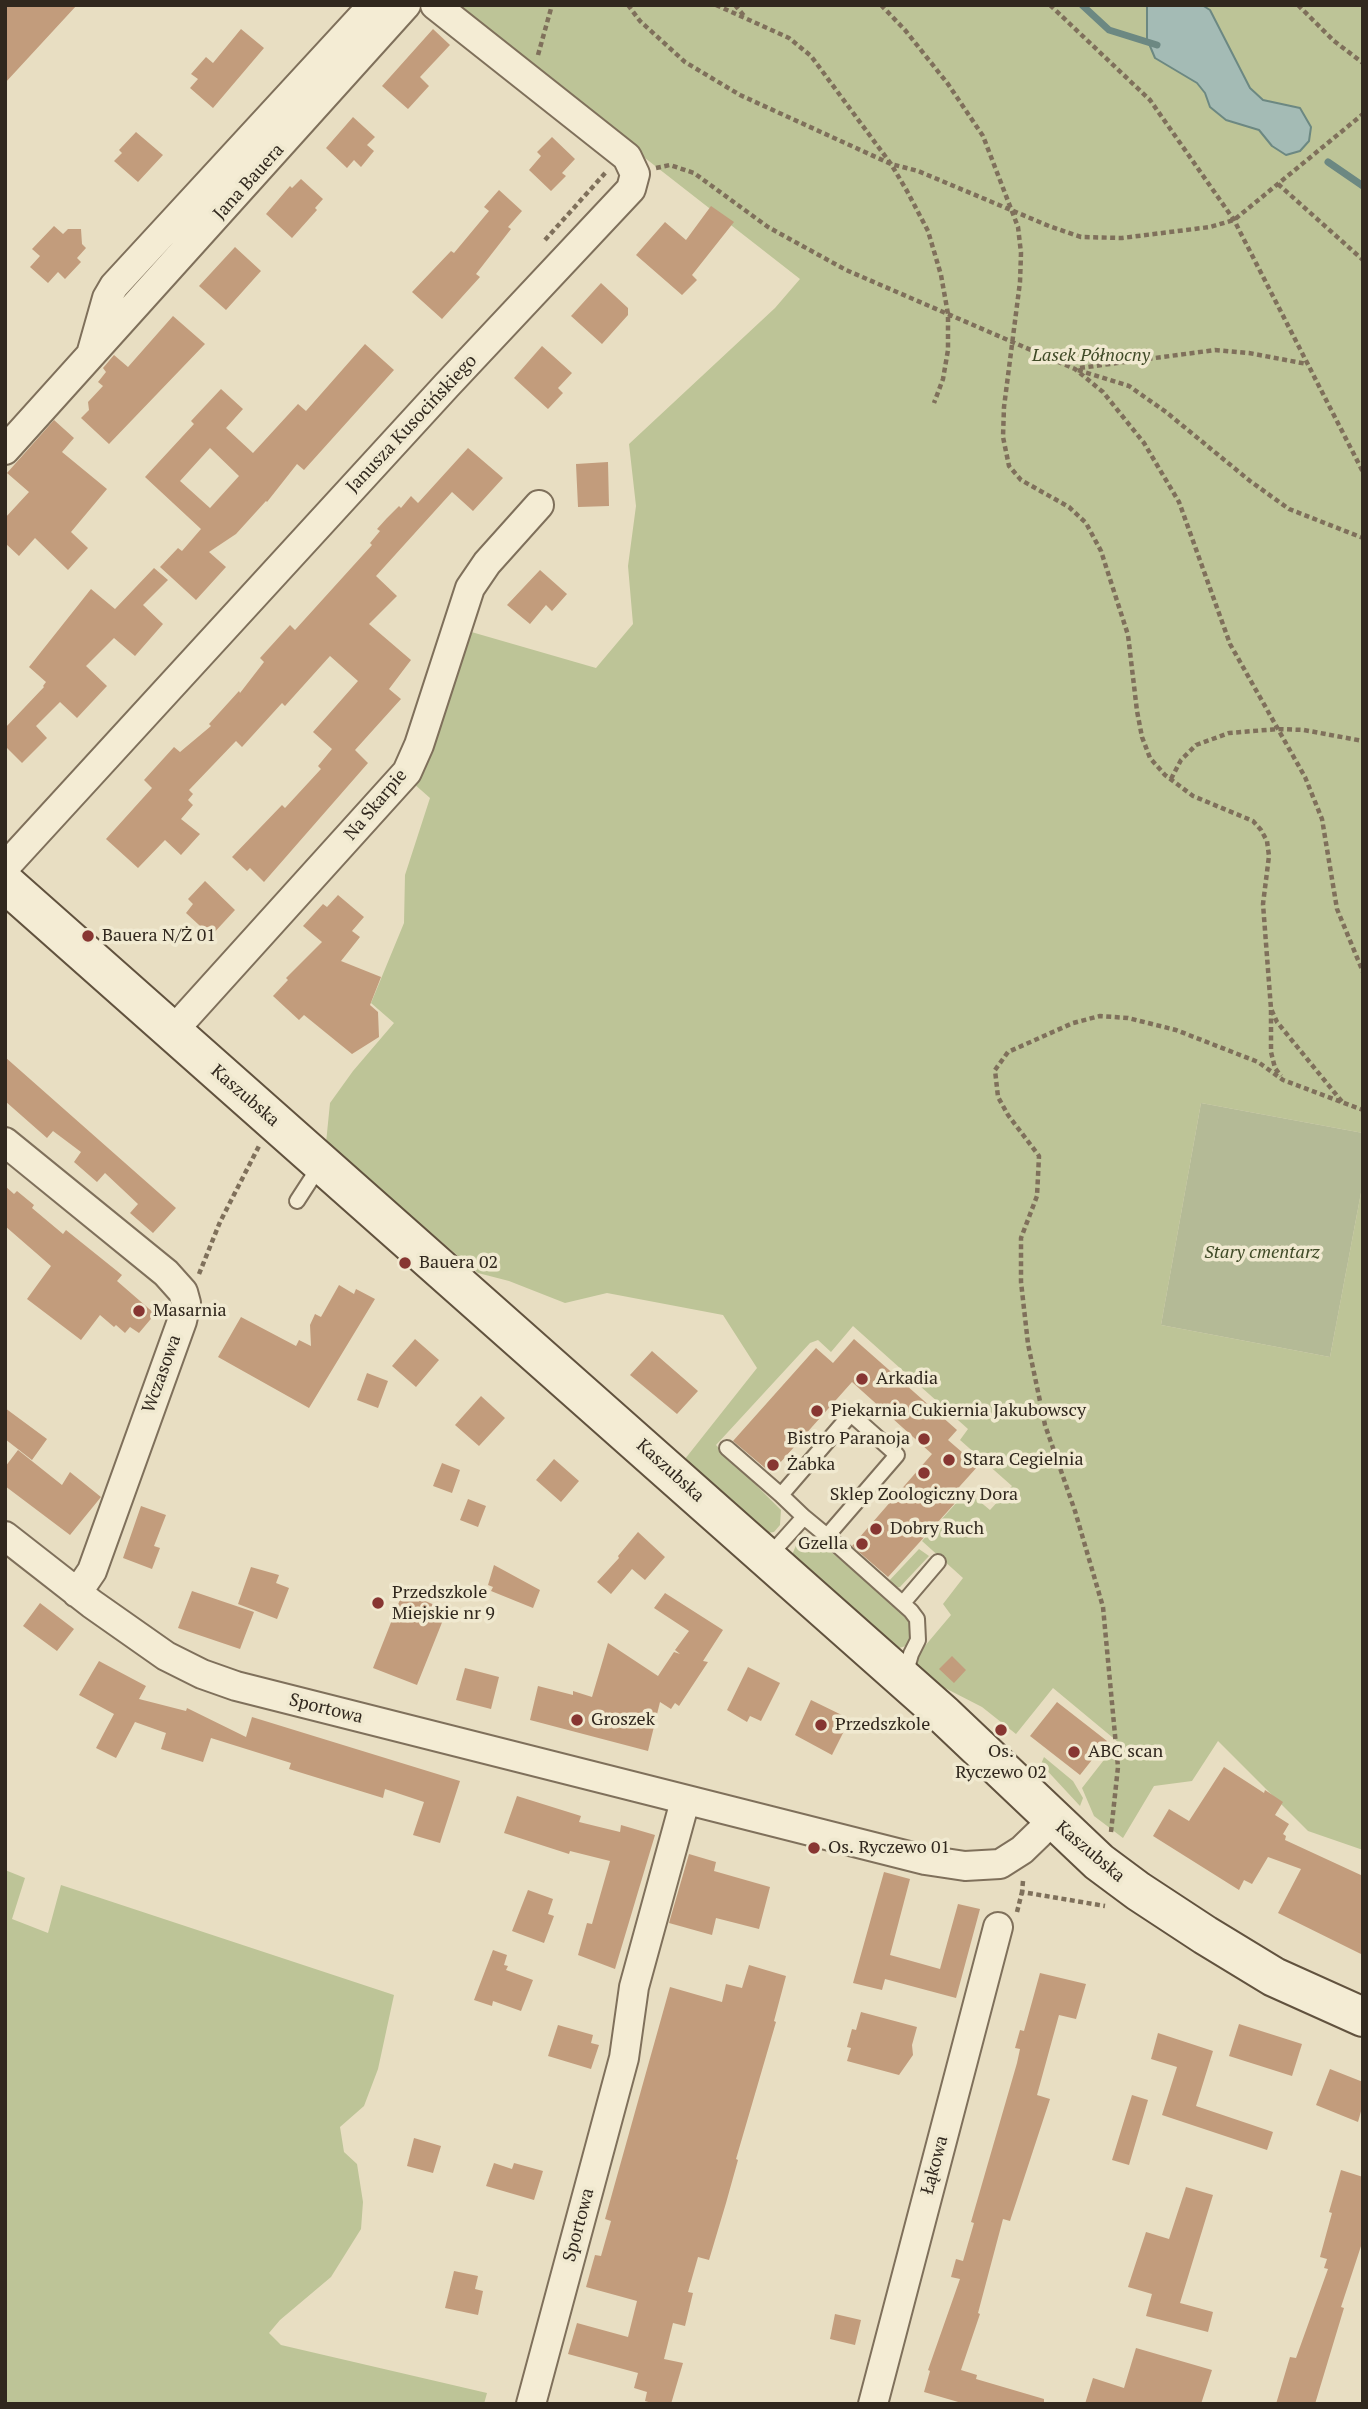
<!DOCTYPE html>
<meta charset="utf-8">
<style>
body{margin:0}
#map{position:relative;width:1368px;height:2409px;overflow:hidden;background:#e8dec2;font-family:"PT Serif",serif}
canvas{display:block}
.frame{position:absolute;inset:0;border:7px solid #31281e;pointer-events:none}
</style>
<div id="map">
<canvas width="1368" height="2409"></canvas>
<div class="frame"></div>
</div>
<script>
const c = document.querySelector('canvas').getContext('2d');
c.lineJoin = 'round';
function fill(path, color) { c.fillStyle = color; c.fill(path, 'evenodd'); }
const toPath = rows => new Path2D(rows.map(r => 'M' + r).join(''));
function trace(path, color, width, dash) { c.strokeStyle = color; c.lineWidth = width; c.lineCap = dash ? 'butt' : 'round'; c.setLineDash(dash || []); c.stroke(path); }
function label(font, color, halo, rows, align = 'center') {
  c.font = font + ' "PT Serif",serif'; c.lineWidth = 7; c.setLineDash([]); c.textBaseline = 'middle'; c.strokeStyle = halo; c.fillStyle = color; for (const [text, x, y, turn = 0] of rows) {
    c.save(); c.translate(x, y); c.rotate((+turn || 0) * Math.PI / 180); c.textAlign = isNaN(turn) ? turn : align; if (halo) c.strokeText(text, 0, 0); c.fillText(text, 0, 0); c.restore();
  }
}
const green = toPath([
 [449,5,1147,5,1147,39,1197,83,1205,93,1210,107,1226,120,1259,130,1272,146,1300,151,1309,141,1311,127,1279,104,1263,100,1250,88,1210,10,1202,5,1363,5,1363,1133,1201,1103,1161,1325,1330,1357,1363,1182,1363,1850,1308,1831,1218,1741,1192,1781,1154,1786,1123,1838,1094,1816,1082,1788,1118,1742,1053,1688,1016,1734,982,1707,943,1687,920,1671,916,1659,919,1653,951,1615,943,1604,963,1578,922,1541,967,1491,990,1510,1012,1486,960,1440,968,1429,853,1326,831,1352,818,1340,810,1343,716,1445,781,1510,780,1525,774,1532,761,1534,681,1464,757,1368,723,1315,607,1293,565,1303,509,1281,478,1273,326,1143,330,1103,353,1071,394,1023,371,1003,404,923,405,875,430,798,413,783,468,631,596,668,633,624,628,566,636,506,629,444,775,308,800,279],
 [811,1539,819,1542,906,1614,912,1624,913,1632,906,1646,892,1650,792,1555,797,1543],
 [919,1549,929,1556,900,1587,892,1588,887,1583],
 [1044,1757,1073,1781,1083,1798,1080,1806,1041,1764],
 [5,1870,25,1878,12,1919,48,1933,61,1885,394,1995,378,2069,364,2106,340,2127,344,2152,357,2164,363,2202,361,2229,331,2277,280,2320,269,2333,281,2345,487,2393,484,2404,5,2404]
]);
const cemetery = toPath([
 [1201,1103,1363,1133,1363,1182,1330,1357,1161,1325]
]);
const water = toPath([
 [1147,5,1202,5,1210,10,1250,88,1263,100,1300,108,1311,127,1309,141,1300,151,1286,155,1272,146,1259,130,1226,120,1210,107,1205,93,1197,83,1155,58,1147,39,1147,5]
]);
const stream = toPath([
 [1082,5,1109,30,1157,45],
 [1328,162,1363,186]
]);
const building = toPath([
 [5,5,77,5,5,83],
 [241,29,264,48,213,108,190,88,198,79,191,74,206,57,213,63],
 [433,29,450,45,420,77,429,86,408,109,382,86],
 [353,117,375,137,367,145,374,151,361,167,354,160,347,168,326,148],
 [136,132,163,155,138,182,114,161,122,153,119,150],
 [552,137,575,159,562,173,566,176,551,191,529,170,541,156,537,152],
 [301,179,323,199,315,208,317,210,292,238,266,214,290,186,292,188],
 [499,190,522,211,508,227,511,229,476,274,480,277,442,319,412,292,451,251,454,253,489,211,484,207],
 [711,206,734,222,692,275,697,280,682,295,636,255,665,222,686,240],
 [54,226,63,234,68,229,81,229,82,244,86,248,77,258,81,262,65,279,58,272,48,283,30,267,40,256,32,249],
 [235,247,261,271,226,310,199,286],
 [601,283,628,308,628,315,602,344,571,316],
 [173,316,205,344,109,444,81,418,89,410,88,402,103,386,98,382,106,372,103,368,114,355,128,367],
 [365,344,394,370,304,470,297,464,267,502,266,501,236,534,209,552,226,567,196,600,160,567,178,548,182,551,201,529,145,477,194,424,191,421,221,389,243,409,226,428,253,453,298,404,306,411],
 [210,448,239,476,210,508,180,481],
 [542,346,572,373,558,388,563,393,548,409,514,378],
 [54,420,74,438,62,452,107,489,71,532,88,548,68,570,35,538,19,556,5,543,5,518,29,492,7,473],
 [468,448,503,478,473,511,452,492,376,576,397,596,369,624,411,660,389,689,401,699,355,750,368,763,264,882,250,868,247,871,232,857,282,805,285,808,321,769,318,766,332,749,313,732,358,681,330,656,285,706,282,703,242,747,236,741,189,790,193,794,188,800,193,805,181,819,200,834,181,855,165,840,138,868,106,839,152,788,144,780,174,747,180,752,211,726,209,724,239,691,240,693,264,662,260,658,290,625,295,630,372,545,370,543,380,531,377,529,387,518,399,506,401,508,411,496,418,503],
 [608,462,609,506,578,507,576,464],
 [154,568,168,580,143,605,163,624,135,656,114,638,86,666,107,686,77,718,60,702,36,726,47,738,22,763,5,746,5,728,44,687,43,686,46,682,29,667,91,589,115,609],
 [540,570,567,594,552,611,546,605,530,624,507,605],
 [205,881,235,910,211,936,186,913,193,904,188,899],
 [338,895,364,917,352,931,360,937,341,961,381,977,370,1005,378,1012,379,1037,352,1054,304,1015,299,1020,273,996,288,980,286,978,322,942,303,926,323,904,327,907],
 [5,1057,176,1208,153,1233,130,1213,138,1204,105,1173,97,1182,74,1162,81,1152,53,1131,47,1138,5,1101],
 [5,1186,14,1194,17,1191,34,1205,32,1208,63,1234,66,1230,122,1275,117,1281,155,1314,139,1333,130,1327,125,1333,116,1325,114,1327,100,1315,81,1340,27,1299,51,1266,5,1226],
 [339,1285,354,1294,356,1289,375,1299,309,1408,218,1357,241,1317,296,1346,299,1340,311,1346,310,1325,315,1314,321,1317],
 [415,1339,439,1360,416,1387,392,1366],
 [854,1339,957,1430,948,1440,978,1466,951,1496,957,1501,888,1577,852,1546,932,1454,852,1382,771,1473,733,1441,816,1348,833,1363],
 [652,1351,698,1391,677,1414,630,1375],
 [367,1373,388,1381,378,1408,357,1400],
 [481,1396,505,1418,479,1446,455,1425],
 [5,1408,47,1439,32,1460,5,1439],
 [18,1450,62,1485,70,1472,101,1497,70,1535,5,1486,5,1467],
 [554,1459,579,1481,561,1502,536,1480],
 [442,1463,460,1470,452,1493,433,1486],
 [468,1499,486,1506,478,1527,460,1520],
 [141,1506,166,1515,154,1546,160,1548,152,1569,123,1558],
 [638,1532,665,1557,645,1580,632,1569,611,1594,597,1582,619,1558,618,1556],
 [494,1565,540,1590,533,1608,491,1591,493,1587,488,1585],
 [251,1567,279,1575,276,1583,289,1588,277,1619,238,1604],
 [192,1591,254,1612,240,1649,178,1628],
 [403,1592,447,1610,417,1685,373,1668],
 [665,1593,723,1630,703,1661,708,1662,679,1706,675,1703,671,1709,660,1702,648,1751,530,1720,538,1686,573,1695,573,1691,592,1697,608,1643,658,1676,674,1652,680,1654,675,1650,689,1631,654,1608],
 [40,1603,74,1629,57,1651,23,1626],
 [952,1656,966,1670,954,1683,939,1669],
 [99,1661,146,1686,139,1699,186,1711,187,1708,246,1737,252,1717,460,1781,440,1843,413,1835,424,1802,385,1789,383,1798,289,1769,291,1763,211,1738,203,1762,161,1749,166,1733,135,1722,116,1758,96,1748,114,1714,79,1695],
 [748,1667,780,1683,761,1721,750,1716,747,1722,727,1710],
 [465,1668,499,1677,491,1709,456,1700],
 [811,1700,850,1719,832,1755,795,1735],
 [1057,1702,1107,1741,1080,1775,1030,1736],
 [1224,1767,1264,1793,1265,1790,1283,1802,1275,1815,1289,1824,1283,1834,1286,1836,1285,1840,1363,1876,1363,1955,1278,1913,1301,1869,1268,1857,1252,1884,1244,1880,1239,1890,1153,1836,1169,1809,1189,1821],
 [517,1796,581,1816,579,1822,620,1832,621,1825,655,1835,615,1969,578,1955,587,1923,592,1924,610,1861,570,1851,569,1854,504,1833],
 [689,1854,716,1862,714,1871,770,1887,759,1929,716,1918,712,1935,669,1923],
 [884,1872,910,1879,890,1955,940,1969,958,1904,980,1909,956,1998,885,1979,882,1990,853,1983],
 [528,1890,553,1899,548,1914,554,1916,544,1943,512,1931],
 [493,1950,507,1955,504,1965,508,1966,506,1970,533,1980,521,2011,493,2001,492,2006,474,2000],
 [749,1965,786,1976,774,2021,776,2022,736,2159,738,2160,726,2203,709,2260,698,2257,688,2292,693,2293,685,2326,673,2323,664,2359,683,2363,671,2404,655,2404,645,2401,647,2392,634,2388,638,2373,568,2354,577,2323,628,2337,637,2301,586,2287,595,2255,601,2256,611,2221,605,2219,670,1987,722,2002,726,1984,742,1988],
 [1040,1973,1086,1984,1076,2019,1059,2015,1037,2095,1050,2099,1010,2221,1003,2219,978,2313,980,2314,961,2370,977,2375,976,2379,1044,2399,1044,2404,965,2404,924,2392,930,2371,928,2370,960,2279,951,2277,956,2259,963,2261,974,2223,971,2222,1017,2063,1020,2049,1015,2048,1020,2030,1024,2031],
 [861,2012,917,2027,912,2045,913,2055,899,2075,847,2061,851,2048,847,2047,852,2029,856,2030],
 [1239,2024,1302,2044,1292,2076,1229,2056],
 [558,2025,593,2035,591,2043,599,2045,591,2069,548,2056],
 [1158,2033,1213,2051,1196,2106,1273,2132,1267,2150,1162,2115,1177,2067,1151,2059],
 [1330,2069,1363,2082,1363,2104,1358,2122,1316,2105],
 [1132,2095,1148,2100,1129,2165,1112,2160],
 [414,2138,441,2146,433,2173,407,2166],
 [494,2163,512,2169,514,2163,543,2171,534,2200,486,2186],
 [1341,2170,1363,2177,1363,2240,1341,2307,1344,2308,1315,2404,1276,2404,1290,2357,1296,2358,1328,2269,1324,2268,1327,2259,1320,2257,1332,2213,1329,2212],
 [1186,2187,1213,2195,1180,2303,1213,2312,1208,2332,1146,2316,1152,2294,1128,2287,1146,2232,1169,2239],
 [454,2271,478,2276,475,2289,483,2291,478,2315,445,2308],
 [835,2314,861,2320,855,2345,830,2339],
 [1136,2348,1212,2370,1201,2404,1085,2404,1093,2378,1124,2388]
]);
const path = toPath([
 [628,5,640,21,685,62,740,95,891,164,918,171,1049,226,1081,237,1122,238,1210,227,1234,220,1363,114],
 [716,5,789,38,811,56,891,164,907,191,928,231,941,275,948,314,948,350,943,379,934,403],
 [735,5,745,17],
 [881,5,905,30,948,84,983,136,1018,227,1021,253,1020,282,1004,407,1003,437,1009,466,1021,480,1069,507,1086,523,1101,551,1128,635,1137,711,1142,737,1150,758,1165,775,1193,796,1253,821,1261,830,1267,841,1269,856,1263,904,1271,1009,1277,1022,1343,1103],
 [1050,5,1150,100,1234,220,1363,472],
 [1298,5,1334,41,1363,63],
 [538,55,552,5],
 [656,168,670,165,694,173,768,227,846,270,1075,369,1103,392,1144,443,1179,502,1230,644,1305,777,1322,819,1337,909,1363,972],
 [1278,184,1363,260],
 [545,240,607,171],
 [1080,368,1215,350,1249,353,1307,364],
 [1078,370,1129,386,1166,412,1250,481,1289,509,1363,538],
 [1171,779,1181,760,1196,745,1229,733,1278,729,1304,730,1363,741],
 [1271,1010,1271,1052,1275,1068,1281,1076],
 [199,1274,220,1222,259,1146],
 [1111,1832,1118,1767,1103,1607,1075,1511,1045,1425,1028,1344,1021,1282,1021,1238,1037,1196,1039,1156,1008,1115,998,1097,995,1070,1008,1052,1073,1023,1100,1016,1128,1018,1176,1030,1258,1062,1283,1080,1363,1110],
 [1023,1881,1022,1892,1105,1906],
 [1017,1912,1022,1892]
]);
const service = toPath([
 [297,1201,321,1164],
 [727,1448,781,1495],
 [827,1536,911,1611,917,1619,918,1640,911,1654,905,1675],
 [768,1557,804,1517,827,1536,897,1455,851,1414,781,1495,804,1517],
 [903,1603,938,1562]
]);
const minor = toPath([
 [92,351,107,298,114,286,373,5],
 [5,450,406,5],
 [5,867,447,385,631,189,635,174,627,157,435,5],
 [172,1032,407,772,419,745,470,588,487,563,539,505],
 [5,1142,166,1273,183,1292,186,1303,182,1321,92,1571,77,1593],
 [5,1536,92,1604,166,1656,202,1674,236,1686,925,1860,965,1866,1000,1864,1022,1850,1053,1820],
 [531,2404,624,2058,634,1987,685,1801],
 [873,2404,998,1927]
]);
const secondary = toPath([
 [5,883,944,1715,1099,1862,1138,1891,1205,1935,1274,1977,1363,2017]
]);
const markers = [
 [88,936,7,"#873632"],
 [405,1263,7,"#873632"],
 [139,1311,7,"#873632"],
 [862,1379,7,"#873632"],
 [817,1411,7,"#873632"],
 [924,1439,7,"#873632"],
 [949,1460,7,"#873632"],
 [773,1465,7,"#873632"],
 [924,1473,7,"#873632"],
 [876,1529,7,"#873632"],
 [862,1544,7,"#873632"],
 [378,1603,7,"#873632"],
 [577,1720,7,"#873632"],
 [821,1725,7,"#873632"],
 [1001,1730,7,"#873632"],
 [1074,1752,7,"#873632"],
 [814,1848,7,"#873632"]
];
const streetNames = [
 ["Jana Bauera",249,182,-48],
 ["Janusza Kusocińskiego",412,424,-47],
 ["Na Skarpie",376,805,-50],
 ["Kaszubska",245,1096,41],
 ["Wczasowa",162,1374,-70],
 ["Kaszubska",670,1471,42],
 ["Sportowa",326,1709,14],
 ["Kaszubska",1090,1852,40],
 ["Łąkowa",935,2165,-75],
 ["Sportowa",579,2225,-75]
];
const parkNames = [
 ["Lasek Północny",1091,356],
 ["Stary cmentarz",1262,1253]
];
const poiNames = [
 ["Bauera N/Ż 01",102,936],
 ["Bauera 02",419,1263],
 ["Masarnia",153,1311],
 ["Arkadia",876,1379],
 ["Piekarnia Cukiernia Jakubowscy",831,1411],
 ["Bistro Paranoja",910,1439,"right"],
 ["Stara Cegielnia",963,1460],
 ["Żabka",787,1465],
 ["Sklep Zoologiczny Dora",924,1495,"center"],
 ["Dobry Ruch",890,1529],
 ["Gzella",848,1544,"right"],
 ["Przedszkole",392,1593],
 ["Miejskie nr 9",392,1614],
 ["Groszek",591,1720],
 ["Przedszkole",835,1725],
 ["Os.",1001,1752,"center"],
 ["Ryczewo 02",1001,1773,"center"],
 ["ABC scan",1088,1752],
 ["Os. Ryczewo 01",828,1848]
];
fill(green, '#bdc497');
fill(cemetery, '#b4ba96');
fill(water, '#a4bbb5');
trace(water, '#6c8882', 2);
trace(stream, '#6c8882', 7);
fill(building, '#c29c7c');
trace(service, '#7f705b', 18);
trace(minor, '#7f705b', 32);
trace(secondary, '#61523e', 42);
trace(path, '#7f705b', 4.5, [5, 3.5]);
trace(service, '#f4ecd4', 14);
trace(minor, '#f4ecd4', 28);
trace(secondary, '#f4ecd4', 38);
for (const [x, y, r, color] of markers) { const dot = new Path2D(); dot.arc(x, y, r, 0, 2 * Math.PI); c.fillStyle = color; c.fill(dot); trace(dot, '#f0e9d0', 2.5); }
label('18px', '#31281e', '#f0e9d0', streetNames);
label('italic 18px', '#404b27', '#f0e9d0', parkNames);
label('18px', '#31281e', '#f0e9d0', poiNames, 'left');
</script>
